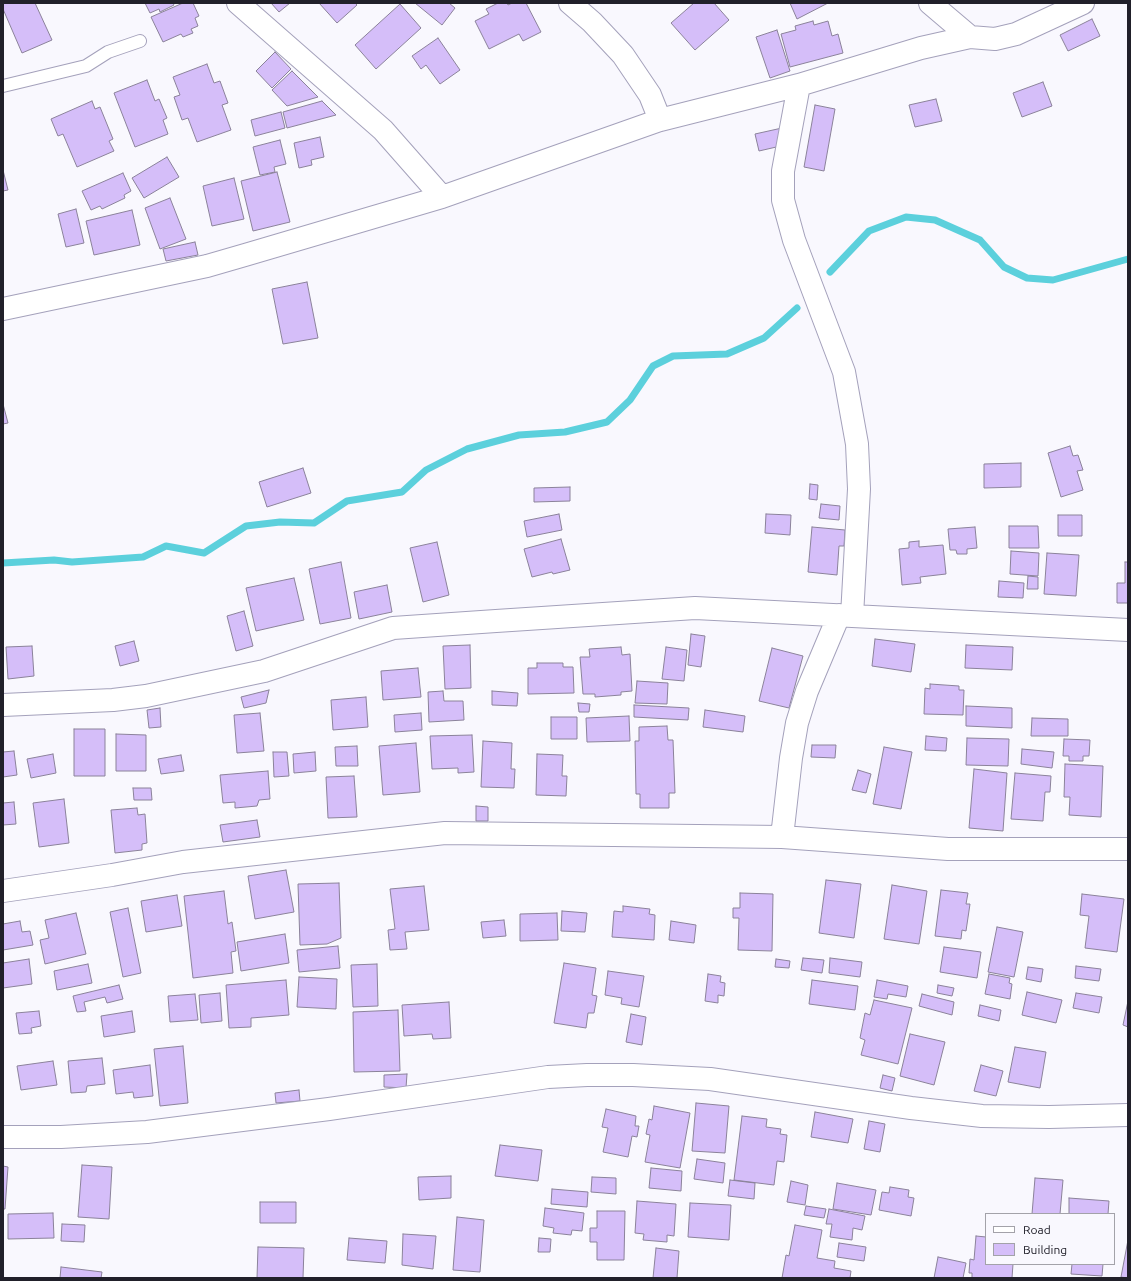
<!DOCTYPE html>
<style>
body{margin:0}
#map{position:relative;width:1131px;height:1281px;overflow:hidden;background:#f9f8fe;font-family:Ubuntu,sans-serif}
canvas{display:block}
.frame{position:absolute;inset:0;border:4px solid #21202a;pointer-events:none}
.legend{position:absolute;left:985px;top:1213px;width:130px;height:52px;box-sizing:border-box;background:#f9f8fe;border:1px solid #a3a2a9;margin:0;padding:5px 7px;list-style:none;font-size:12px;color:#21202a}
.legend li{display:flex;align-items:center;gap:8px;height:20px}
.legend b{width:20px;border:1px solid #a3a2a9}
</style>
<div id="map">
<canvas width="1131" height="1281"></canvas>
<div class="frame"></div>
<ul class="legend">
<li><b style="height:5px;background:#fff"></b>Road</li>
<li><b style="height:11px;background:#d5bef9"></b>Building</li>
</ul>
</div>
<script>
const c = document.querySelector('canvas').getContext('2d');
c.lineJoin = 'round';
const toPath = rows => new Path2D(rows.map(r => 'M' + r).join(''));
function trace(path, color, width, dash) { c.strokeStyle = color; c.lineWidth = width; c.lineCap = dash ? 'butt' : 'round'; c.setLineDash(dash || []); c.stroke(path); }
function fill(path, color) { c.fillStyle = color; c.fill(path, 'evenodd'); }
const stream = toPath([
 [830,272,869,231,906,217,935,220,980,240,1004,267,1027,278,1053,280,1128,259],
 [3,563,54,560,72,562,143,557,166,546,204,553,246,526,280,522,314,523,347,501,402,492,426,470,467,449,519,435,565,432,607,422,630,400,653,366,673,356,727,354,764,338,797,308]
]);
const building = toPath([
 [3,3,35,3,52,40,22,53,3,9,3,3],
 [145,3,173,3,174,5,160,12,159,9,150,13,145,3],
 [183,3,193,3,199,16,195,18,198,26,191,29,193,33,183,37,181,34,163,42,151,17,183,3],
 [271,3,290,3,279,12,271,3],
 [319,3,355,3,357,5,337,23,319,3],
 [415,3,449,3,455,8,442,25,415,3],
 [498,3,507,3,508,5,512,3,526,3,541,32,523,41,519,34,489,49,475,21,489,14,486,9,498,3],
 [694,3,714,3,729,20,695,50,671,23,694,3],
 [790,3,828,3,797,19,790,3],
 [400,4,421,28,376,69,355,45,400,4],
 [1092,19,1100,36,1068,51,1060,35,1092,19],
 [813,21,814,25,828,21,832,36,838,34,843,53,790,67,781,34,796,30,795,26,813,21],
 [777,30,790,71,770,78,756,37,777,30],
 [438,38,460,70,440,84,426,65,421,69,412,56,438,38],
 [275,52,291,69,272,88,256,71,275,52],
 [207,64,214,83,220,81,228,103,222,105,231,130,197,142,188,118,182,120,174,97,180,95,173,77,207,64],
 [292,71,318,97,287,106,272,90,292,71],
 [147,80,155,101,159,99,167,118,163,120,168,134,135,147,114,93,147,80],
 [1043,82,1052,106,1022,117,1013,93,1043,82],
 [936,99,942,121,915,127,909,105,936,99],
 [92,101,95,109,100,107,113,139,109,141,114,151,77,167,63,134,58,136,51,119,92,101],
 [322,101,336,115,287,128,283,112,322,101],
 [815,105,835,109,824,171,804,167,815,105],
 [281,112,285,128,255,136,251,120,281,112],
 [782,128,785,145,759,151,755,134,782,128],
 [320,137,324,157,311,160,312,165,299,168,294,143,320,137],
 [280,140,286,164,274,167,275,172,260,175,253,147,280,140],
 [167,157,179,177,144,198,132,178,167,157],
 [3,170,8,190,3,191,3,170],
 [277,172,290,222,253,231,241,181,277,172],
 [123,173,131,191,124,195,125,198,102,209,100,206,91,210,82,191,123,173],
 [234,178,244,219,212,226,203,186,234,178],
 [170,198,186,239,160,249,145,208,170,198],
 [76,209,84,243,66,247,58,214,76,209],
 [132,210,140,245,94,255,86,221,132,210],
 [195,242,198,255,166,261,163,249,195,242],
 [307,282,318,338,283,344,272,289,307,282],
 [3,404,8,423,3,424,3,404],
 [1070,446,1073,456,1078,455,1083,470,1077,471,1083,490,1061,497,1048,453,1070,446],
 [1021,463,1021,487,984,488,984,464,1021,463],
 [303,468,311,493,267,507,259,482,303,468],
 [810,484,818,485,817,500,809,499,810,484],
 [570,487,570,501,534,502,534,488,570,487],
 [821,504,840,506,839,520,819,518,821,504],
 [559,514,562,530,527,537,524,521,559,514],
 [766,514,791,515,790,535,765,533,766,514],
 [1058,515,1082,515,1082,536,1058,536,1058,515],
 [1009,526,1038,526,1039,548,1009,548,1009,526],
 [812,527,845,530,844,546,839,546,837,575,808,572,812,527],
 [975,527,977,548,967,549,967,554,957,554,956,550,950,550,948,529,975,527],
 [561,539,570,570,553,574,552,572,532,577,524,549,561,539],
 [919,541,919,547,943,545,946,574,920,577,921,583,902,585,899,549,909,548,909,542,919,541],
 [437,542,449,595,423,602,410,548,437,542],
 [1011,551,1039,553,1038,576,1010,574,1011,551],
 [1047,553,1079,555,1076,596,1044,594,1047,553],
 [341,562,351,618,320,624,309,569,341,562],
 [1125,562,1128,562,1128,603,1117,603,1117,583,1125,583,1125,562],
 [1028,576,1038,577,1038,589,1027,589,1028,576],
 [294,578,304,620,256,631,246,588,294,578],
 [999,581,1024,583,1023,598,998,597,999,581],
 [387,585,392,612,359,619,354,592,387,585],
 [244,611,253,646,236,651,227,616,244,611],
 [691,634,705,636,701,667,688,665,691,634],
 [875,639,915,644,911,672,872,666,875,639],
 [134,641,139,661,120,666,115,646,134,641],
 [470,645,471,688,445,689,443,646,470,645],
 [966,645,1013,647,1012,670,965,668,966,645],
 [32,646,34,676,8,679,6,647,32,646],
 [621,647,622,655,630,654,632,691,621,692,621,695,595,697,595,694,583,694,580,657,590,657,589,649,621,647],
 [666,647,687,650,684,681,662,679,666,647],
 [772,648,803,656,789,708,759,701,772,648],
 [537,663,563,663,563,667,573,667,574,693,528,694,528,668,537,668,537,663],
 [418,668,421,697,383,700,381,671,418,668],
 [637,681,668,683,667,704,635,703,637,681],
 [930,684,959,686,959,690,964,690,963,715,924,714,925,688,930,689,930,684],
 [269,690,266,703,244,708,241,697,269,690],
 [443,691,444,701,463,701,464,720,429,722,428,692,443,691],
 [492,691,518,693,517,706,492,705,492,691],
 [366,697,368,727,333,730,331,700,366,697],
 [578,703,590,704,589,712,579,712,578,703],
 [634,705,689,708,688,720,634,717,634,705],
 [966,706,1012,708,1012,728,966,726,966,706],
 [160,708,161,727,149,728,147,710,160,708],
 [705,710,745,716,743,732,703,727,705,710],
 [260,713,264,751,237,753,234,715,260,713],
 [421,713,422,730,395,732,394,715,421,713],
 [629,716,630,741,587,742,586,718,629,716],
 [551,717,577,717,577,739,551,739,551,717],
 [1032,718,1068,719,1068,736,1031,736,1032,718],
 [667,726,668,740,673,740,675,793,669,793,669,808,640,808,640,794,636,794,635,741,639,741,639,727,667,726],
 [74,729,105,729,105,776,74,776,74,729],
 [116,734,146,735,146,771,116,771,116,734],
 [472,735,474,772,458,773,458,768,432,769,430,736,472,735],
 [926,736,947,738,946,751,925,750,926,736],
 [967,738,1009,739,1008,766,966,765,967,738],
 [1064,739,1090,740,1089,756,1083,756,1083,761,1069,761,1069,756,1063,756,1064,739],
 [483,741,512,743,511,769,515,769,514,788,481,787,483,741],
 [416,743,420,792,383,795,379,746,416,743],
 [812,745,836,745,835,758,811,757,812,745],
 [357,746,358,766,336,766,335,747,357,746],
 [884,747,912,752,901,809,873,804,884,747],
 [1022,749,1054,752,1052,768,1021,764,1022,749],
 [14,751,17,775,3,777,3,752,14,751],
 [273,752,287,752,289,776,274,777,273,752],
 [315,752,316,771,294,773,293,754,315,752],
 [53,754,56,773,31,778,27,759,53,754],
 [537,754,563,755,562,776,567,776,566,796,536,795,537,754],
 [181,755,184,771,161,774,158,759,181,755],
 [1065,764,1103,766,1101,817,1069,815,1070,797,1064,797,1065,764],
 [974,769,1007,773,1003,831,969,828,974,769],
 [858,770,871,774,866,793,852,790,858,770],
 [268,771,270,799,259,800,257,806,235,808,235,802,223,803,220,775,268,771],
 [1015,773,1051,776,1050,792,1045,792,1043,821,1011,819,1015,773],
 [354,776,357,817,328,818,326,777,354,776],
 [133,788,151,788,152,800,134,800,133,788],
 [64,799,69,843,39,847,33,803,64,799],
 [14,802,16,824,3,825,3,803,14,802],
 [476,806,488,807,488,821,476,821,476,806],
 [137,808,138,815,145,814,147,843,142,844,142,850,115,853,111,810,137,808],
 [257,820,260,837,223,842,220,825,257,820],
 [286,870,294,912,255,919,248,876,286,870],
 [826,880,861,884,854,938,819,933,826,880],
 [339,883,341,938,327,944,300,945,298,884,339,883],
 [892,885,927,891,919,944,884,939,892,885],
 [424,886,429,930,405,932,407,949,390,950,388,930,395,929,390,889,424,886],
 [941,890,968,893,966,904,970,904,966,931,962,930,961,939,935,936,941,890],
 [224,891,228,924,232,922,236,951,231,952,233,973,193,978,184,896,224,891],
 [740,893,773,894,772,951,738,950,739,918,733,918,733,908,740,908,740,893],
 [1082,894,1124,899,1117,952,1085,948,1089,916,1080,915,1082,894],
 [177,895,182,926,146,932,141,901,177,895],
 [623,906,650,909,649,914,655,915,654,940,612,937,614,911,623,912,623,906],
 [128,908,141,973,123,977,110,912,128,908],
 [562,911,587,913,585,932,561,931,562,911],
 [76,913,86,954,45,964,40,940,49,938,45,920,76,913],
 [557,913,558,940,520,941,520,914,557,913],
 [504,920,506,936,483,938,481,922,504,920],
 [20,921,22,932,30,931,33,945,3,950,3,924,20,921],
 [671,921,696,925,694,943,669,940,671,921],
 [997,927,1023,932,1014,977,988,972,997,927],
 [285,934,289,963,241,971,237,942,285,934],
 [338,946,340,968,299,972,297,950,338,946],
 [944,947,981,952,977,978,940,972,944,947],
 [803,958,824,960,822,973,801,970,803,958],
 [830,958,862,962,860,977,829,973,830,958],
 [29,959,32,984,3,988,3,963,29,959],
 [776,959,790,961,789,968,775,967,776,959],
 [564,963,596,968,592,995,597,996,594,1013,588,1013,586,1028,554,1023,564,963],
 [88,964,92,983,57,990,54,971,88,964],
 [377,964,378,1006,353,1007,351,965,377,964],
 [1076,966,1101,969,1099,981,1075,978,1076,966],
 [1028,967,1043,969,1041,982,1026,979,1028,967],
 [608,971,644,976,639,1007,621,1004,622,998,605,995,608,971],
 [708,974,721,976,720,982,725,983,724,996,718,995,718,1003,705,1001,708,974],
 [989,974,1010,978,1009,983,1012,984,1010,999,985,994,989,974],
 [299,977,337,979,336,1009,297,1007,299,977],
 [286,980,289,1015,251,1018,251,1027,229,1028,226,985,286,980],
 [812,980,858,986,855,1010,809,1004,812,980],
 [877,980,908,986,906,997,888,994,887,999,874,997,877,980],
 [119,985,123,999,107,1003,105,997,84,1002,86,1011,77,1012,73,996,119,985],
 [938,985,954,988,952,996,937,993,938,985],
 [1027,992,1062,1000,1056,1023,1022,1015,1027,992],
 [220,993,222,1021,201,1023,199,995,220,993],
 [1076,993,1102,997,1099,1013,1073,1008,1076,993],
 [195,994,198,1020,170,1022,168,996,195,994],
 [922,994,954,1002,952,1015,919,1006,922,994],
 [874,1000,912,1008,898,1064,861,1055,865,1040,860,1038,865,1013,870,1015,874,1000],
 [1128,1001,1128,1027,1123,1025,1128,1001],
 [449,1002,451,1038,433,1039,432,1034,404,1036,402,1005,449,1002],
 [980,1005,1001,1010,999,1021,978,1016,980,1005],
 [398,1010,400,1071,354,1072,353,1012,398,1010],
 [39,1011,41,1026,31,1028,32,1033,19,1034,16,1013,39,1011],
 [132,1011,135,1032,104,1037,101,1016,132,1011],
 [631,1014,646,1017,642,1045,626,1042,631,1014],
 [910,1034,945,1042,934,1085,900,1076,910,1034],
 [183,1046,188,1103,160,1106,154,1049,183,1046],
 [1015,1047,1046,1052,1040,1088,1008,1082,1015,1047],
 [102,1058,105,1084,87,1086,86,1092,71,1093,68,1061,102,1058],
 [53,1061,57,1085,21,1090,17,1066,53,1061],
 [150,1065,153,1096,134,1098,133,1092,116,1094,113,1070,150,1065],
 [981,1065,1003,1071,996,1096,974,1091,981,1065],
 [407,1074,406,1088,384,1087,384,1075,407,1074],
 [883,1075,895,1078,892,1091,880,1088,883,1075],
 [299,1090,300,1101,276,1103,275,1093,299,1090],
 [696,1103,729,1106,725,1153,692,1151,696,1103],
 [654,1106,690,1113,680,1168,645,1162,650,1135,646,1134,649,1119,652,1120,654,1106],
 [606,1109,636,1116,635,1126,639,1126,637,1137,632,1136,628,1157,603,1152,608,1128,602,1127,606,1109],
 [815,1112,853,1119,848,1143,811,1137,815,1112],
 [742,1116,767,1119,766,1127,781,1129,780,1134,787,1135,784,1162,777,1161,774,1185,734,1180,742,1116],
 [869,1121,885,1124,880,1152,864,1149,869,1121],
 [500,1145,542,1150,538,1181,495,1176,500,1145],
 [697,1159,725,1163,723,1183,694,1179,697,1159],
 [82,1165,112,1167,109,1219,78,1217,82,1165],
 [3,1166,8,1167,5,1209,3,1209,3,1166],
 [651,1168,682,1171,681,1191,649,1188,651,1168],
 [451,1176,451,1198,419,1200,418,1177,451,1176],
 [592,1177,616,1178,616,1194,591,1192,592,1177],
 [1035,1178,1063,1180,1060,1214,1032,1214,1035,1178],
 [730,1180,755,1183,754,1199,728,1196,730,1180],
 [791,1181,808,1185,805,1205,787,1202,791,1181],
 [837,1183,876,1190,871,1215,833,1209,837,1183],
 [890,1187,909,1190,908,1197,914,1198,911,1216,879,1210,882,1192,889,1193,890,1187],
 [552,1189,588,1192,587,1207,551,1204,552,1189],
 [1069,1198,1109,1201,1108,1214,1069,1214,1069,1198],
 [637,1201,676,1204,674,1236,667,1235,667,1242,643,1240,644,1234,635,1233,637,1201],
 [260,1202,296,1202,296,1223,260,1223,260,1202],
 [690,1203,731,1205,729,1240,688,1237,690,1203],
 [806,1206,826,1209,824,1218,804,1215,806,1206],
 [545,1208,584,1213,582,1231,572,1230,571,1235,553,1233,554,1228,543,1226,545,1208],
 [829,1209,865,1216,862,1230,853,1228,852,1240,830,1237,832,1224,826,1224,829,1209],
 [597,1211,625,1211,624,1260,597,1260,597,1242,590,1242,590,1228,597,1228,597,1211],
 [53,1213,54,1238,8,1239,8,1214,53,1213],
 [457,1217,484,1220,480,1272,453,1270,457,1217],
 [62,1224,85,1225,84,1242,61,1241,62,1224],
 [795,1225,822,1230,817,1258,835,1261,834,1268,851,1271,850,1278,782,1278,786,1255,789,1256,795,1225],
 [403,1234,436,1236,433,1269,402,1265,403,1234],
 [976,1236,986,1237,986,1264,1013,1264,1012,1278,972,1278,972,1273,969,1273,970,1259,974,1260,976,1236],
 [349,1238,387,1241,385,1263,347,1260,349,1238],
 [539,1238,551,1239,550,1252,538,1252,539,1238],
 [1128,1240,1128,1278,1127,1278,1121,1277,1128,1240],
 [839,1243,866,1247,864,1261,837,1257,839,1243],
 [258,1247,304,1248,303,1278,257,1278,258,1247],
 [656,1248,679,1251,677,1278,653,1278,656,1248],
 [938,1257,966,1263,963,1278,934,1278,938,1257],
 [1072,1264,1103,1264,1102,1276,1071,1274,1072,1264],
 [61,1267,102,1272,101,1278,60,1278,61,1267]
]);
const service = toPath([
 [3,86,86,66,108,52,140,41]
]);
const minor = toPath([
 [238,3,383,130,442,197],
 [570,3,592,22,623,55,650,95,660,120],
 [930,3,970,37],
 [799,85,783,171,783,200,794,240,844,372,857,444,859,489,852,616],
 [3,309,207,266,245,255,442,197,660,120,799,85,921,48,970,37,995,39,1016,34,1083,3],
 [3,705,113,700,146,696,264,671,393,628,496,621,695,608,1128,630],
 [782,837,791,758,797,723,807,691,839,615],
 [3,891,112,875,183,862,445,833,782,837,948,849,1128,849],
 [3,1137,61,1137,147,1132,329,1109,548,1077,587,1075,633,1075,710,1079,911,1108,982,1116,1049,1117,1128,1115]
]);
trace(stream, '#5cd0dc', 7);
fill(building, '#d5bef9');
trace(building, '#8b829a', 1);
trace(service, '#a4a1bb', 14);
trace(minor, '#a4a1bb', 24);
trace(service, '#fff', 12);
trace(minor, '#fff', 22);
</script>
